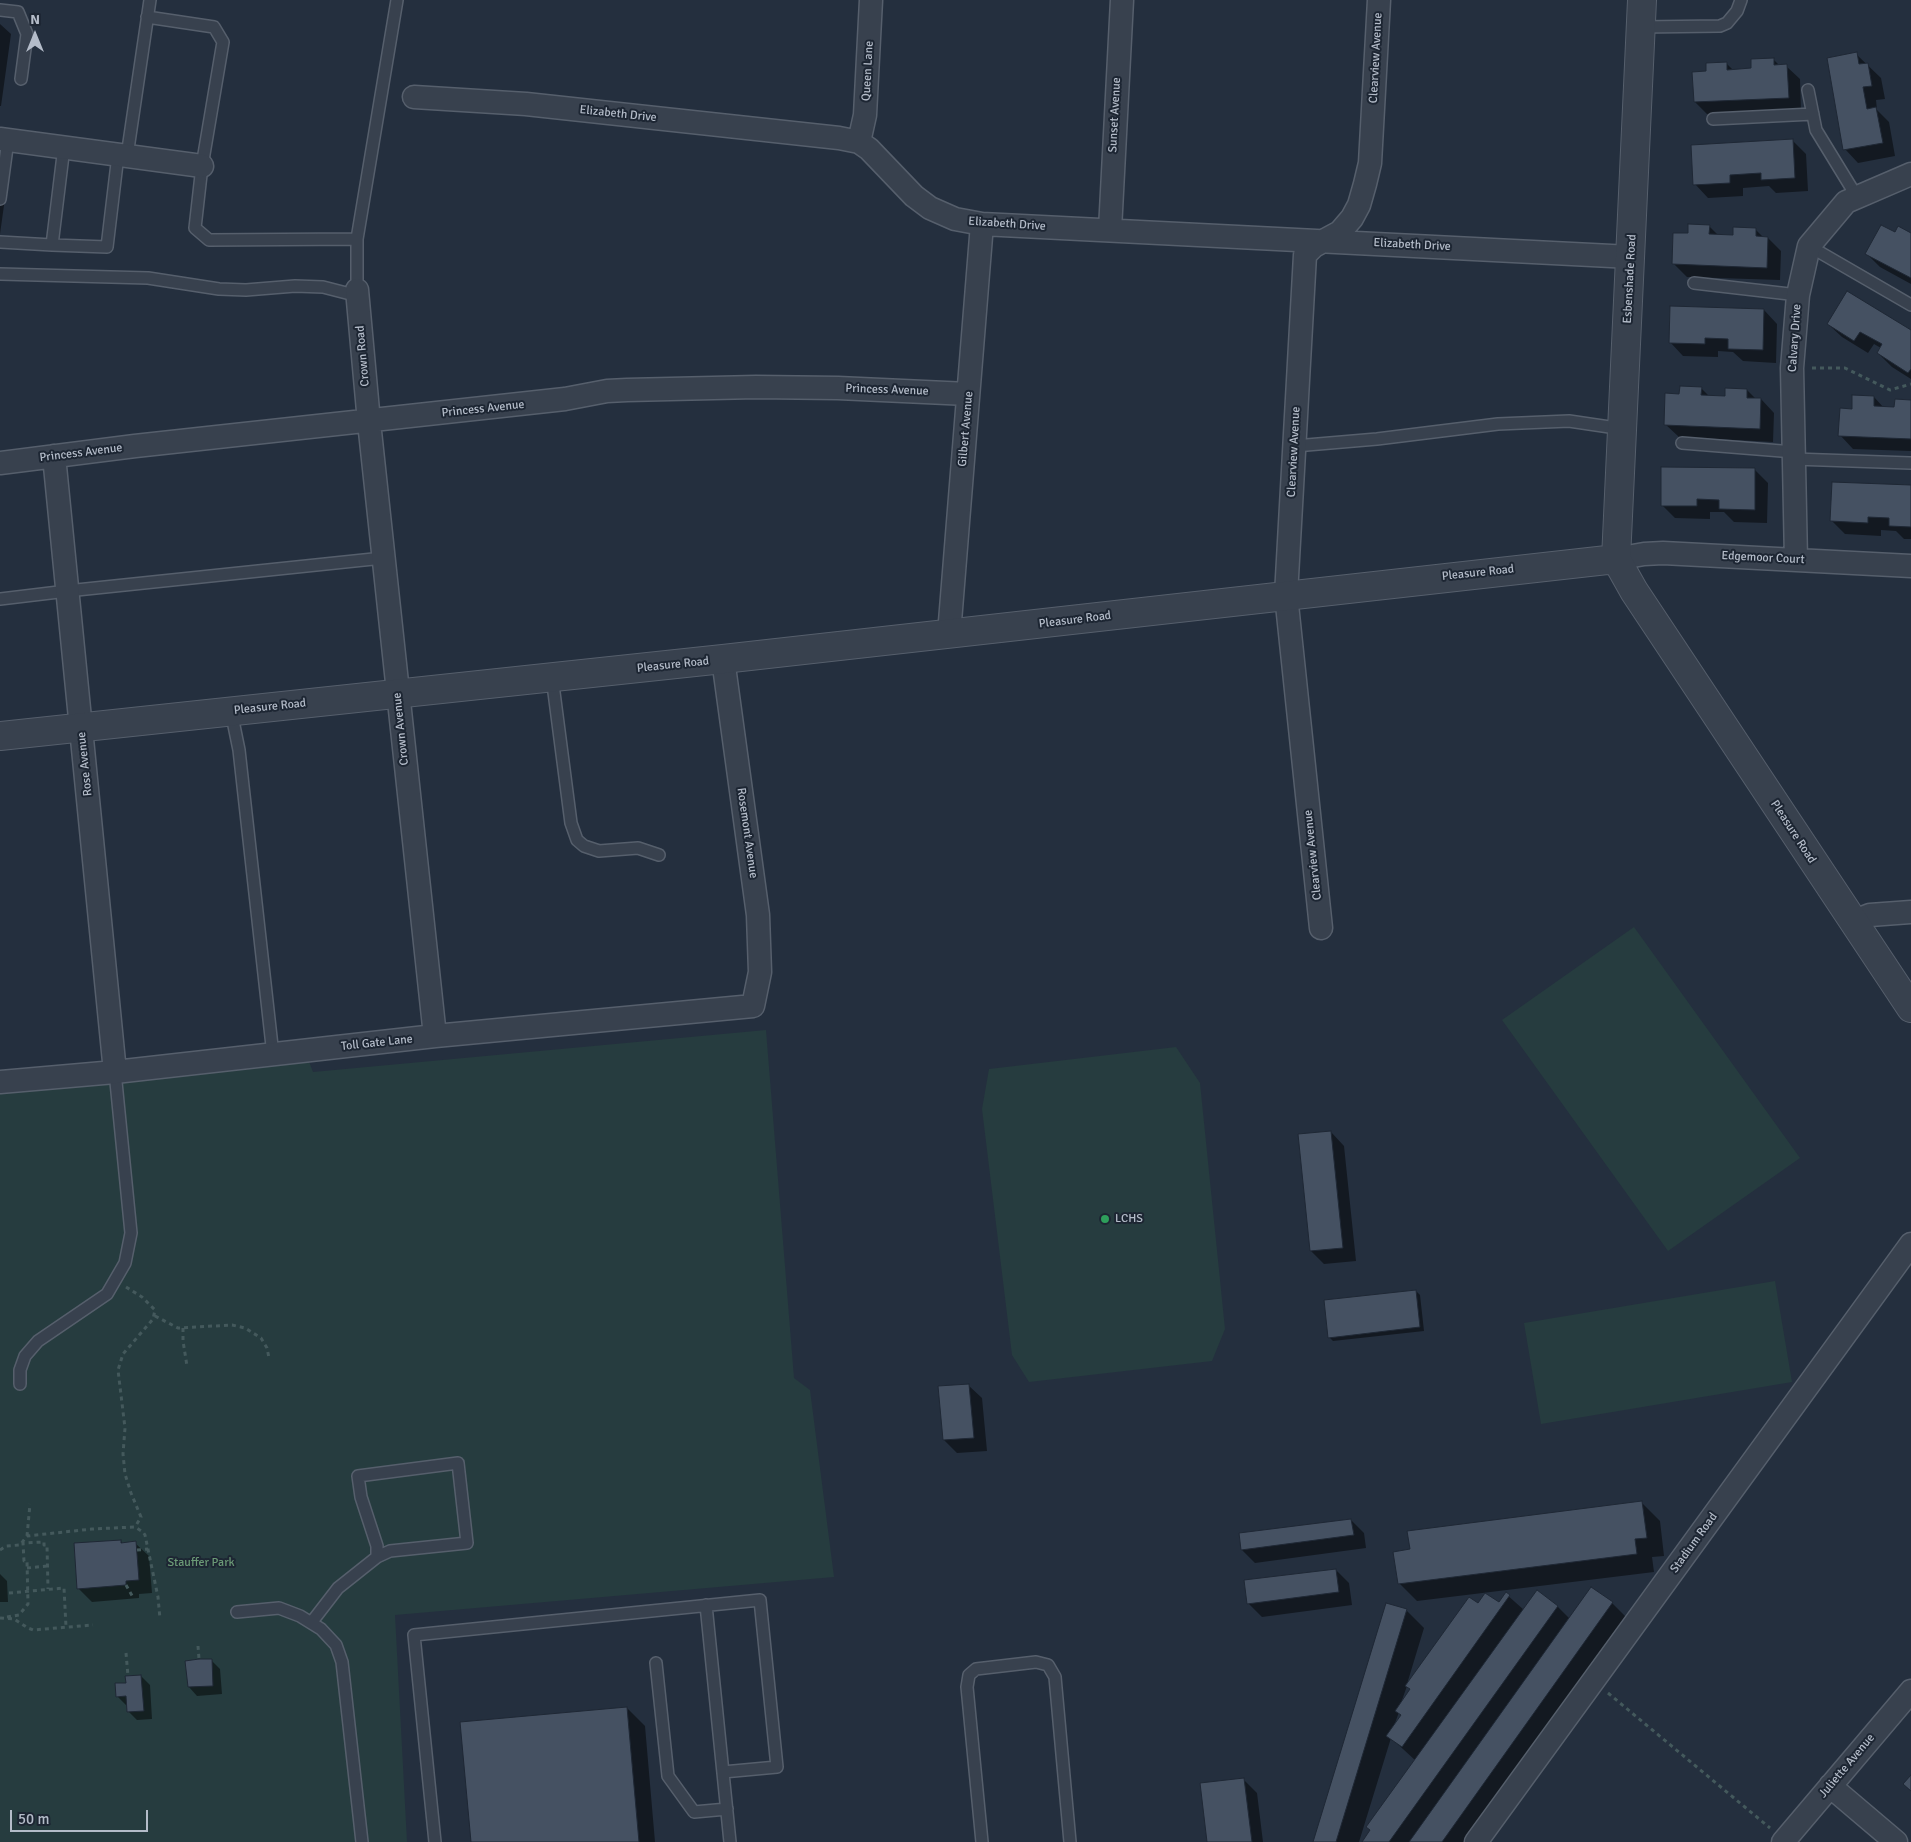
<!DOCTYPE html>
<style>
body{margin:0}
#map{position:relative;width:1911px;height:1842px;overflow:hidden;background:#242f3e;font-family:Signika,sans-serif}
canvas{display:block}
.north{position:absolute;left:10px;top:10px;width:50px;height:50px;-webkit-text-stroke:4px #1d2633;paint-order:stroke;rotate:0deg;font-size:14px;font-weight:700;line-height:20px;text-align:center;color:#b4bcc9}
.north::after{content:'';display:block;margin:auto;width:18px;height:22px;background:#b4bcc9;clip-path:polygon(50% 0,100% 100%,50% 72%,0 100%)}
.scale{position:absolute;left:10px;top:1810px;width:138px;height:22px;box-sizing:border-box;border:2px solid #b4bcc9;border-top:0;padding-left:6px;font-size:15px;line-height:18px;white-space:nowrap;color:#b4bcc9;-webkit-text-stroke:4px #1d2633;paint-order:stroke}
</style>
<div id="map">
<canvas width="1911" height="1842"></canvas>
<div class="north">N</div>
<div class="scale">50 m</div>
</div>
<script>
const c = document.querySelector('canvas').getContext('2d');
c.lineJoin = 'round';
function fill(path, color) { c.fillStyle = color; c.fill(path, 'evenodd'); }
const toPath = rows => new Path2D(rows.map(r => 'M' + r).join(''));
function trace(path, color, width, dash) { c.strokeStyle = color; c.lineWidth = width; c.lineCap = dash ? 'butt' : 'round'; c.setLineDash(dash || []); c.stroke(path); }
function label(font, color, halo, rows, align = 'center') {
  c.font = font + ' Signika,sans-serif'; c.lineWidth = 4; c.setLineDash([]); c.textBaseline = 'middle'; c.strokeStyle = halo; c.fillStyle = color; for (const [text, x, y, turn = 0] of rows) {
    c.save(); c.translate(x, y); c.rotate((+turn || 0) * Math.PI / 180); c.textAlign = isNaN(turn) ? turn : align; if (halo) c.strokeText(text, 0, 0); c.fillText(text, 0, 0); c.restore();
  }
}
const green = toPath([
 [1634,927,1800,1158,1668,1251,1502,1020],
 [766,1030,794,1378,810,1390,834,1577,395,1615,407,1842,0,1842,0,1082,305,1051,313,1072],
 [1176,1047,1200,1083,1225,1329,1212,1361,1029,1382,1012,1355,982,1109,989,1069],
 [1775,1281,1792,1382,1541,1424,1524,1323]
]);
const shadow = toPath([
 [0,24,11,34,1,106,0,106],
 [1856,54,1881,78,1885,99,1876,100,1877,110,1889,122,1895,156,1858,163,1845,149],
 [1773,59,1780,66,1786,66,1800,79,1801,111,1708,115,1695,102,1708,72,1726,63,1734,71,1752,70],
 [1792,140,1806,154,1808,191,1776,193,1769,186,1743,188,1743,196,1708,198,1695,184],
 [0,186,6,191,0,234],
 [1709,226,1719,236,1734,237,1755,229,1764,238,1768,238,1781,251,1780,280,1687,277,1674,264,1689,234],
 [1895,233,1911,234,1911,284,1880,267,1867,254],
 [1764,310,1777,324,1776,363,1743,361,1733,352,1718,351,1718,357,1683,356,1670,342],
 [1828,324,1911,331,1911,379,1892,367,1878,353,1881,348,1874,344,1868,353,1842,337],
 [1701,388,1710,397,1726,397,1747,390,1756,399,1761,399,1774,413,1773,442,1679,437,1665,424,1680,395],
 [1874,397,1884,408,1895,409,1911,402,1911,451,1853,449,1840,435,1853,410],
 [1755,470,1768,483,1767,523,1734,522,1724,512,1710,512,1710,519,1675,518,1662,505],
 [1911,486,1911,539,1904,539,1896,531,1881,530,1881,536,1845,534,1832,521],
 [1331,1132,1344,1146,1356,1261,1324,1264,1311,1251],
 [1416,1291,1420,1295,1424,1331,1333,1341,1329,1337],
 [968,1385,982,1398,987,1451,957,1453,944,1440],
 [1642,1503,1660,1521,1664,1556,1652,1557,1654,1572,1417,1601,1399,1583],
 [1351,1520,1364,1533,1366,1548,1255,1563,1242,1550],
 [121,1541,123,1544,135,1543,149,1556,152,1593,139,1594,139,1598,92,1602,78,1588],
 [1336,1570,1349,1583,1352,1605,1262,1617,1248,1603],
 [0,1574,7,1581,8,1602,0,1602],
 [1537,1592,1558,1607,1570,1619,1612,1603,1630,1621,1473,1842,1363,1842,1416,1761,1391,1738,1359,1842,1314,1842,1406,1610,1424,1628,1407,1684,1478,1605,1499,1604,1506,1594,1524,1610],
 [1407,1686,1411,1690,1401,1703],
 [1399,1712,1402,1716,1394,1726],
 [211,1660,220,1669,222,1694,197,1696,189,1687],
 [141,1676,150,1685,152,1719,137,1720,128,1711,128,1705,126,1705,117,1696,127,1684],
 [627,1708,645,1726,655,1842,472,1842],
 [1243,1779,1257,1793,1263,1842,1208,1842]
]);
const building = toPath([
 [1857,52,1859,64,1868,63,1872,86,1863,87,1867,109,1876,107,1883,143,1843,150,1827,58,1857,52],
 [1774,58,1774,65,1787,64,1789,98,1694,102,1692,72,1706,71,1706,63,1727,62,1727,70,1751,68,1751,59,1774,58],
 [1793,139,1795,178,1761,180,1761,173,1730,175,1730,183,1693,185,1691,145,1793,139],
 [1688,224,1710,225,1709,234,1733,235,1733,227,1756,228,1756,236,1768,237,1767,268,1672,264,1673,233,1688,233,1688,224],
 [1881,225,1895,232,1898,226,1911,233,1911,278,1865,254,1881,225],
 [1847,291,1911,330,1911,369,1908,373,1877,353,1882,344,1860,332,1854,341,1827,324,1847,291],
 [1670,306,1764,309,1763,350,1728,349,1728,339,1705,338,1705,344,1669,343,1670,306],
 [1680,386,1702,387,1701,395,1725,396,1725,388,1747,389,1747,398,1761,398,1760,429,1664,425,1665,393,1679,394,1680,386],
 [1852,395,1874,396,1874,406,1894,407,1895,399,1911,400,1911,439,1838,436,1840,408,1852,409,1852,395],
 [1661,467,1755,468,1755,510,1719,509,1719,500,1697,499,1697,506,1661,506,1661,467],
 [1832,482,1911,485,1911,527,1889,526,1889,518,1868,517,1868,523,1830,521,1832,482],
 [1331,1131,1343,1248,1310,1251,1298,1134,1331,1131],
 [1416,1290,1420,1327,1328,1338,1324,1300,1416,1290],
 [969,1384,974,1438,943,1440,938,1386,969,1384],
 [1642,1501,1647,1538,1635,1539,1637,1554,1398,1584,1393,1552,1410,1549,1407,1531,1642,1501],
 [1351,1519,1354,1535,1241,1550,1239,1533,1351,1519],
 [121,1540,121,1543,136,1541,139,1580,126,1581,126,1585,77,1589,74,1543,121,1540],
 [1336,1569,1339,1592,1247,1604,1244,1580,1336,1569],
 [1591,1587,1613,1602,1442,1842,1409,1842,1591,1587],
 [1537,1590,1558,1606,1389,1842,1362,1842,1370,1830,1366,1827,1537,1590],
 [1506,1592,1510,1595,1402,1747,1386,1736,1401,1715,1395,1711,1410,1689,1405,1686,1469,1597,1478,1603,1485,1593,1499,1602,1506,1592],
 [1386,1603,1407,1609,1336,1842,1313,1842,1386,1603],
 [199,1659,212,1659,213,1686,188,1687,185,1661,199,1659],
 [141,1675,144,1711,127,1712,126,1696,116,1697,115,1683,126,1683,125,1676,141,1675],
 [627,1707,639,1842,471,1842,460,1722,627,1707],
 [1911,1775,1911,1791,1903,1784,1911,1775],
 [1244,1778,1252,1842,1207,1842,1200,1783,1244,1778]
]);
const path = toPath([
 [1812,368,1845,368,1890,390,1911,384],
 [126,1287,142,1297,155,1310,153,1319,123,1354,118,1370,125,1428,123,1454,125,1474,131,1493,141,1517,135,1527],
 [155,1316,178,1328,232,1325,245,1328,261,1338,267,1348,269,1358],
 [183,1328,183,1341,187,1366],
 [27,1536,30,1504],
 [0,1550,6,1546,20,1545,27,1536,92,1529,135,1527,143,1532,145,1535,158,1597,160,1619],
 [137,1550,148,1549],
 [27,1568,48,1566],
 [126,1585,134,1599],
 [9,1593,64,1588,66,1627],
 [7,1617,19,1615,28,1604,27,1561,24,1561,23,1543,44,1542,44,1545,47,1545,48,1589],
 [0,1618,14,1619,28,1628,33,1630,93,1625],
 [198,1646,199,1659],
 [126,1653,128,1676],
 [1608,1693,1770,1828]
]);
const service = toPath([
 [0,10,18,12,27,34,21,79],
 [147,17,214,27,223,42,202,166,195,228,209,240,357,239,357,290],
 [1641,27,1720,26,1727,23,1737,11,1741,0],
 [1808,90,1816,130,1857,197],
 [1713,119,1813,114],
 [127,156,150,0],
 [0,199,8,140],
 [357,239,397,0],
 [0,242,52,245,64,147],
 [52,245,107,247,118,155],
 [1809,246,1911,305],
 [0,274,148,278,219,289,246,290,295,286,323,287,358,296],
 [1694,283,1798,295],
 [1682,443,1794,452],
 [1295,446,1377,439,1498,424,1569,421,1623,429],
 [1794,459,1910,463],
 [0,599,67,591,383,558],
 [552,677,571,823,577,840,584,846,599,851,638,848,659,855],
 [231,711,239,750,273,1055],
 [20,1384,20,1370,25,1356,38,1341,107,1294,125,1263,131,1233,115,1072],
 [706,1605,730,1842],
 [237,1612,279,1608,300,1616,321,1629,336,1645,342,1662,362,1842],
 [311,1623,338,1588,377,1557,390,1551,467,1543,458,1463,358,1476,361,1497,377,1546,377,1557],
 [656,1663,668,1776,694,1812,727,1809],
 [435,1842,414,1635,760,1600,777,1767,723,1772],
 [982,1842,967,1687,969,1675,976,1669,1036,1662,1048,1665,1055,1677,1070,1842]
]);
const minor = toPath([
 [414,97,526,104,839,138,859,142,869,149,914,196,930,208,955,219,982,224,1631,257],
 [0,139,202,166],
 [859,142,865,115,871,0],
 [1110,230,1122,0],
 [357,290,369,422,435,1036],
 [54,456,115,1072],
 [0,463,135,446,565,399,607,391,627,390,756,387,838,388,968,394],
 [1616,559,1644,554,1663,553,1911,566],
 [1796,560,1792,368,1798,295,1809,246,1846,202,1911,174],
 [949,634,982,224],
 [1852,922,1870,915,1911,912],
 [1321,928,1286,595,1305,255,1314,246,1340,232,1352,218,1359,205,1365,184,1370,163,1379,0],
 [0,1082,115,1072,435,1036,753,1006,760,972,758,915,723,659],
 [1830,1786,1896,1842],
 [1476,1842,1911,1244],
 [1783,1842,1911,1691]
]);
const tertiary = toPath([
 [1616,559,1642,0],
 [1616,559,1634,591,1911,1008],
 [0,736,723,659,1616,559]
]);
const markers = [
 [1105,1219,5,"#2e9e5b"]
];
const streetNames = [
 ["Clearview Avenue",1376,58,-87],
 ["Queen Lane",868,71,-87],
 ["Elizabeth Drive",618,114,6],
 ["Sunset Avenue",1115,115,-87],
 ["Elizabeth Drive",1007,224,4],
 ["Elizabeth Drive",1412,245,3],
 ["Esbenshade Road",1630,279,-87],
 ["Calvary Drive",1795,338,-86],
 ["Crown Road",363,356,-95],
 ["Princess Avenue",887,390,2],
 ["Princess Avenue",483,409,-6],
 ["Gilbert Avenue",966,429,-85],
 ["Clearview Avenue",1294,452,-87],
 ["Princess Avenue",81,453,-7],
 ["Edgemoor Court",1763,558,3],
 ["Pleasure Road",1478,573,-6],
 ["Pleasure Road",1075,620,-7],
 ["Pleasure Road",673,665,-6],
 ["Pleasure Road",270,707,-6],
 ["Crown Avenue",401,729,-96],
 ["Rose Avenue",85,764,-96],
 ["Pleasure Road",1793,832,57],
 ["Rosemont Avenue",747,833,82],
 ["Clearview Avenue",1313,855,-96],
 ["Toll Gate Lane",377,1043,-6],
 ["Stadium Road",1694,1543,-54],
 ["Juliette Avenue",1847,1766,-50]
];
const poiNames = [
 ["LCHS",1115,1219]
];
const parkNames = [
 ["Stauffer Park",201,1563]
];
fill(green, '#263c3f');
fill(shadow, '#0007');
fill(building, '#455162');
trace(building, '#1f2835', 1);
trace(service, '#565f6c', 14);
trace(minor, '#565f6c', 25);
trace(tertiary, '#565f6c', 30);
trace(path, '#44595c', 3, [4, 4]);
trace(service, '#38414e', 11);
trace(minor, '#38414e', 22);
trace(tertiary, '#38414e', 28);
for (const [x, y, r, color] of markers) { const dot = new Path2D(); dot.arc(x, y, r, 0, 2 * Math.PI); c.fillStyle = color; c.fill(dot); trace(dot, '#1d2633', 2); }
label('12px', '#b4bcc9', '#1d2633', streetNames);
label('12px', '#b4bcc9', '#1d2633', poiNames, 'left');
label('12px', '#6b9a76', '#1d2633', parkNames);
</script>
